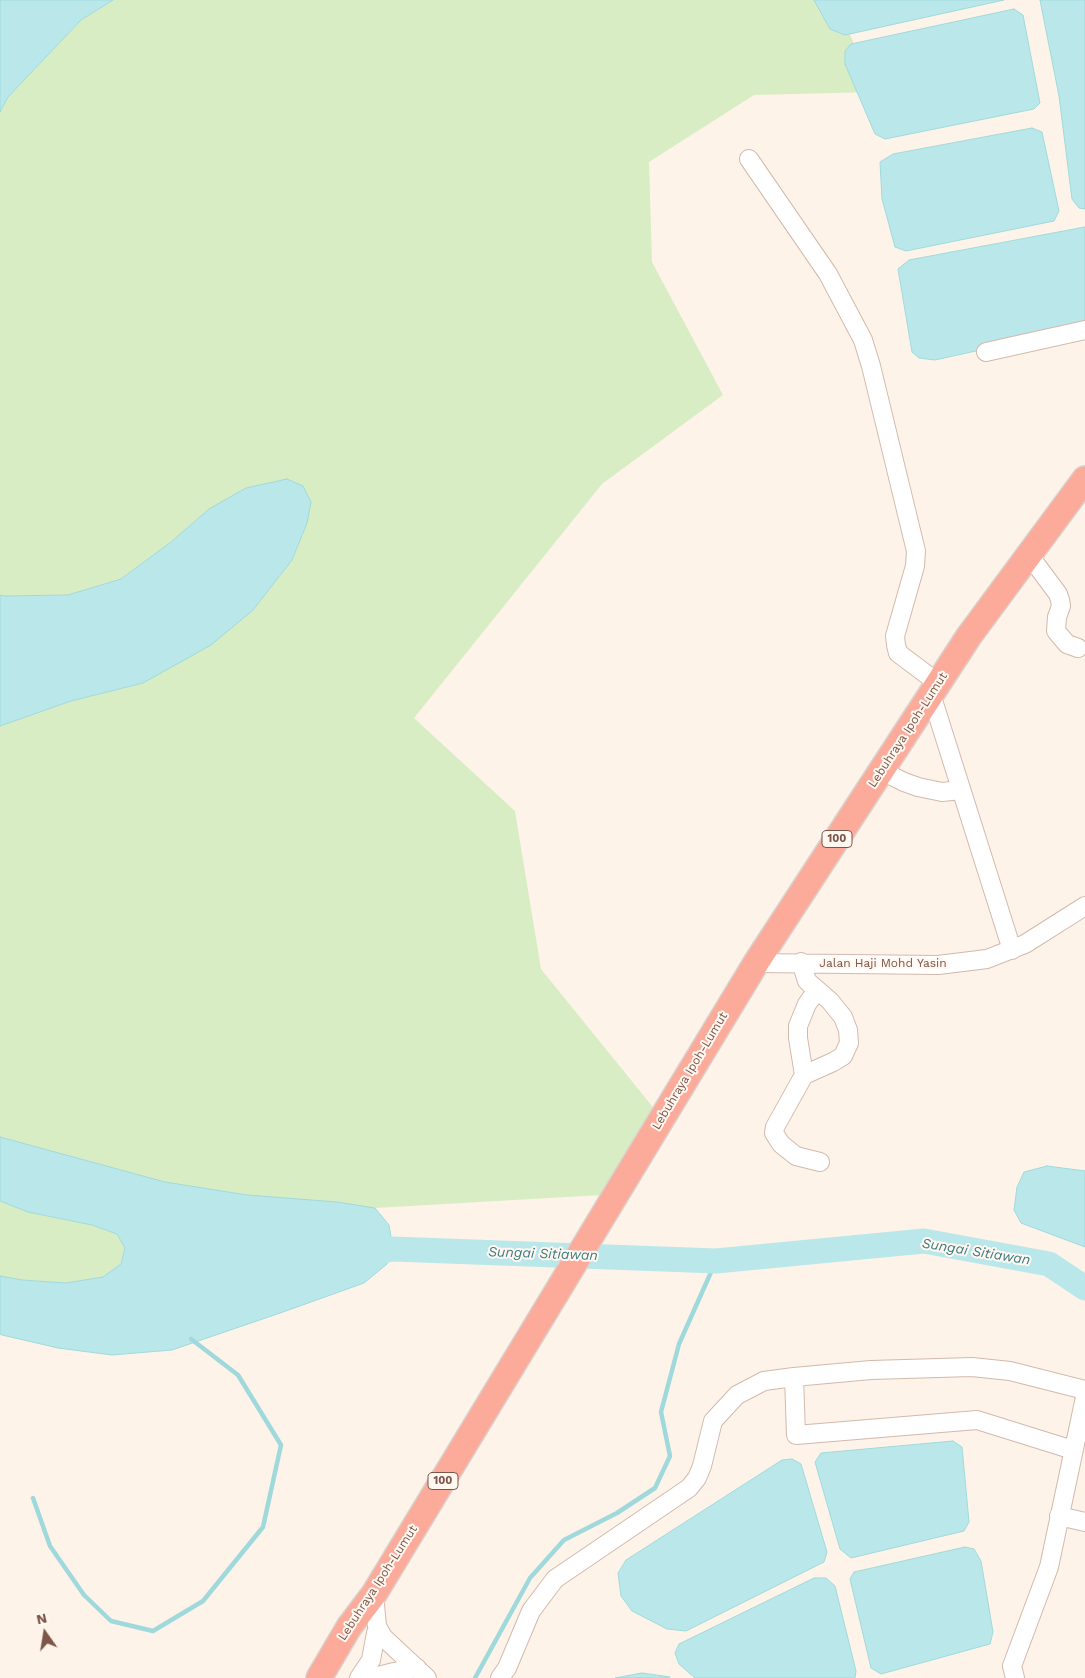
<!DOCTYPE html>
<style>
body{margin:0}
#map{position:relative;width:1085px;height:1678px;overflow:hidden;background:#fef3e8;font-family:"Work Sans",sans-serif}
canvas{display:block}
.north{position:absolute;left:20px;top:1608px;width:50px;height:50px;-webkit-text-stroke:4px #fff7f0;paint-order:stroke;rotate:347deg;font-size:14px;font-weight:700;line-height:20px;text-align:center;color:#7b5649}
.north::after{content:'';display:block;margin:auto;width:18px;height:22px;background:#7b5649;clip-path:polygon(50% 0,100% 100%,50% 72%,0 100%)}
</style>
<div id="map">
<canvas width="1085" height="1678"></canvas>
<div class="north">N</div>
</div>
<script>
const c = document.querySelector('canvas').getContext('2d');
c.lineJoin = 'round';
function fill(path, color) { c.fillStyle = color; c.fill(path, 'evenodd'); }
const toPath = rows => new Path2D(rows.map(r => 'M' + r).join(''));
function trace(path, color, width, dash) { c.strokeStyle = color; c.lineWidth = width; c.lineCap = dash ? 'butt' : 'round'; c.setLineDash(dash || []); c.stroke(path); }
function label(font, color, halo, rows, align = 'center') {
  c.font = font + ' "Work Sans",sans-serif'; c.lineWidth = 4; c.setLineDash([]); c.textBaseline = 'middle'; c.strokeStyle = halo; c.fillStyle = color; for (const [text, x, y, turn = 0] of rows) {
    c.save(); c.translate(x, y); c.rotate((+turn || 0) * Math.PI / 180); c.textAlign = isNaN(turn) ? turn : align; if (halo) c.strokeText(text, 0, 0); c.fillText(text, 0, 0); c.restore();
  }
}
const green = toPath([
 [113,0,835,0,875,92,754,95,649,162,652,262,723,395,602,484,414,718,515,811,541,969,656,1111,602,1195,375,1208,247,1195,165,1182,0,1137,0,726,71,701,143,683,253,610,292,560,307,523,209,509,171,542,121,579,68,595,5,596,0,595,0,112,8,97,81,20],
 [0,1201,28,1212,92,1225,117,1234,125,1248,121,1264,103,1277,66,1283,22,1280,0,1276]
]);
const water = toPath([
 [0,0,113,0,81,20,8,97,0,112,0,0],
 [814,0,1004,0,845,35,830,29,814,0],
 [1040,0,1085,0,1085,209,1079,208,1072,199,1059,96,1040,0],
 [1014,9,1023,15,1040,103,1034,109,885,139,875,134,845,64,845,51,851,44,1014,9],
 [1032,128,1042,132,1059,211,1054,221,906,251,895,247,882,199,880,162,893,154,1032,128],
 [1085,227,1085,327,935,360,919,358,912,352,898,269,909,260,1085,227],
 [287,479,303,486,311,502,307,523,292,560,253,610,211,645,143,683,71,701,0,726,0,595,5,596,68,595,121,579,171,542,209,509,246,488,287,479],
 [0,1137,165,1182,247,1195,337,1202,375,1208,389,1225,393,1249,387,1264,364,1283,283,1312,172,1350,112,1355,58,1348,2,1335,0,1334,0,1276,22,1280,66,1283,103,1277,121,1264,125,1248,117,1234,92,1225,28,1212,0,1201,0,1137],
 [1047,1166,1085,1171,1085,1247,1021,1223,1014,1210,1017,1187,1024,1172,1047,1166],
 [953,1441,962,1447,969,1522,964,1531,851,1558,840,1549,815,1462,821,1453,953,1441],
 [792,1459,801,1464,827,1552,824,1562,686,1631,667,1629,632,1611,621,1596,618,1573,626,1560,782,1460,792,1459],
 [965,1547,974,1549,981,1561,993,1632,990,1644,881,1674,871,1668,850,1579,854,1572,965,1547],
 [814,1578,826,1578,835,1586,856,1671,855,1678,695,1678,679,1664,675,1653,679,1644,814,1578],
 [642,1673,670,1677,670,1678,615,1678,642,1673]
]);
const stream = toPath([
 [33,1498,50,1546,84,1595,111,1621,153,1631,203,1601,263,1527,281,1445,238,1375,191,1339],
 [475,1678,530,1578,564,1540,617,1513,655,1488,670,1456,661,1412,679,1344,716,1261]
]);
const river = toPath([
 [361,1255,393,1249,716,1261,924,1241,1049,1264,1085,1288]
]);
const minor = toPath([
 [749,159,828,274,863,340,871,366,916,551,915,566,895,636,896,645,898,653,938,683],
 [986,352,1085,330],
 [1029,555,1058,594,1060,600,1061,606,1057,617,1056,631,1067,644,1078,648],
 [931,694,1012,950],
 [882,771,904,782,918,787,942,792,961,790],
 [801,962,807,981,830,1001,843,1017,848,1030,849,1043,843,1056,833,1062,804,1075,775,1127,774,1133,781,1144,796,1156,820,1162],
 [756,963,938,965,987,959,1025,944,1085,906],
 [804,1075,798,1038,798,1026,807,1004,817,990],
 [794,1377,796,1435,977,1420,1073,1450],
 [1059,1516,1085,1522],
 [374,1594,377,1626,383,1637,427,1678],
 [359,1678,371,1660,376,1633],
 [375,1678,378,1676,394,1672,417,1668],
 [500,1678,507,1668,531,1611,555,1579,689,1488,697,1478,702,1466,713,1421,737,1395,764,1381,794,1377,871,1370,972,1367,1010,1371,1085,1390],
 [1015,1678,1012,1666,1049,1567,1085,1397]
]);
const highway = toPath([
 [319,1678,349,1627,374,1594,756,963,969,636,1085,479]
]);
const shields = [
 [837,839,30],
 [443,1481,30]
];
const shieldNames = [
 ["100",837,839],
 ["100",443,1481]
];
const streetNames = [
 ["Lebuhraya Ipoh-Lumut",908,730,-57],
 ["Jalan Haji Mohd Yasin",883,963],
 ["Lebuhraya Ipoh-Lumut",690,1071,-59],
 ["Lebuhraya Ipoh-Lumut",378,1583,-57]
];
const waterNames = [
 ["Sungai Sitiawan",976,1252,9],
 ["Sungai Sitiawan",543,1254,2]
];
fill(green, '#d9edc4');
fill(water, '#bae8ea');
trace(water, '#9fd9dc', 1);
trace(stream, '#9fd9dc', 4.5);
trace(river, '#bae8ea', 25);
trace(minor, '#d2b9ac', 20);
trace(highway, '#dad0cc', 28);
trace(minor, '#fff', 18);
trace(highway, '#fcaa9a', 25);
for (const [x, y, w] of shields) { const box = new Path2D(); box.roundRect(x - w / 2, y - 8.5, w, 17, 4); c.fillStyle = '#fff7f0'; c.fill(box); trace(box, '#7b5649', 1); }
label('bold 11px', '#7b5649', null, shieldNames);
label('12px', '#7b5649', '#fff7f0', streetNames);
label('italic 14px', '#3b7c81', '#fff7f0', waterNames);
</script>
